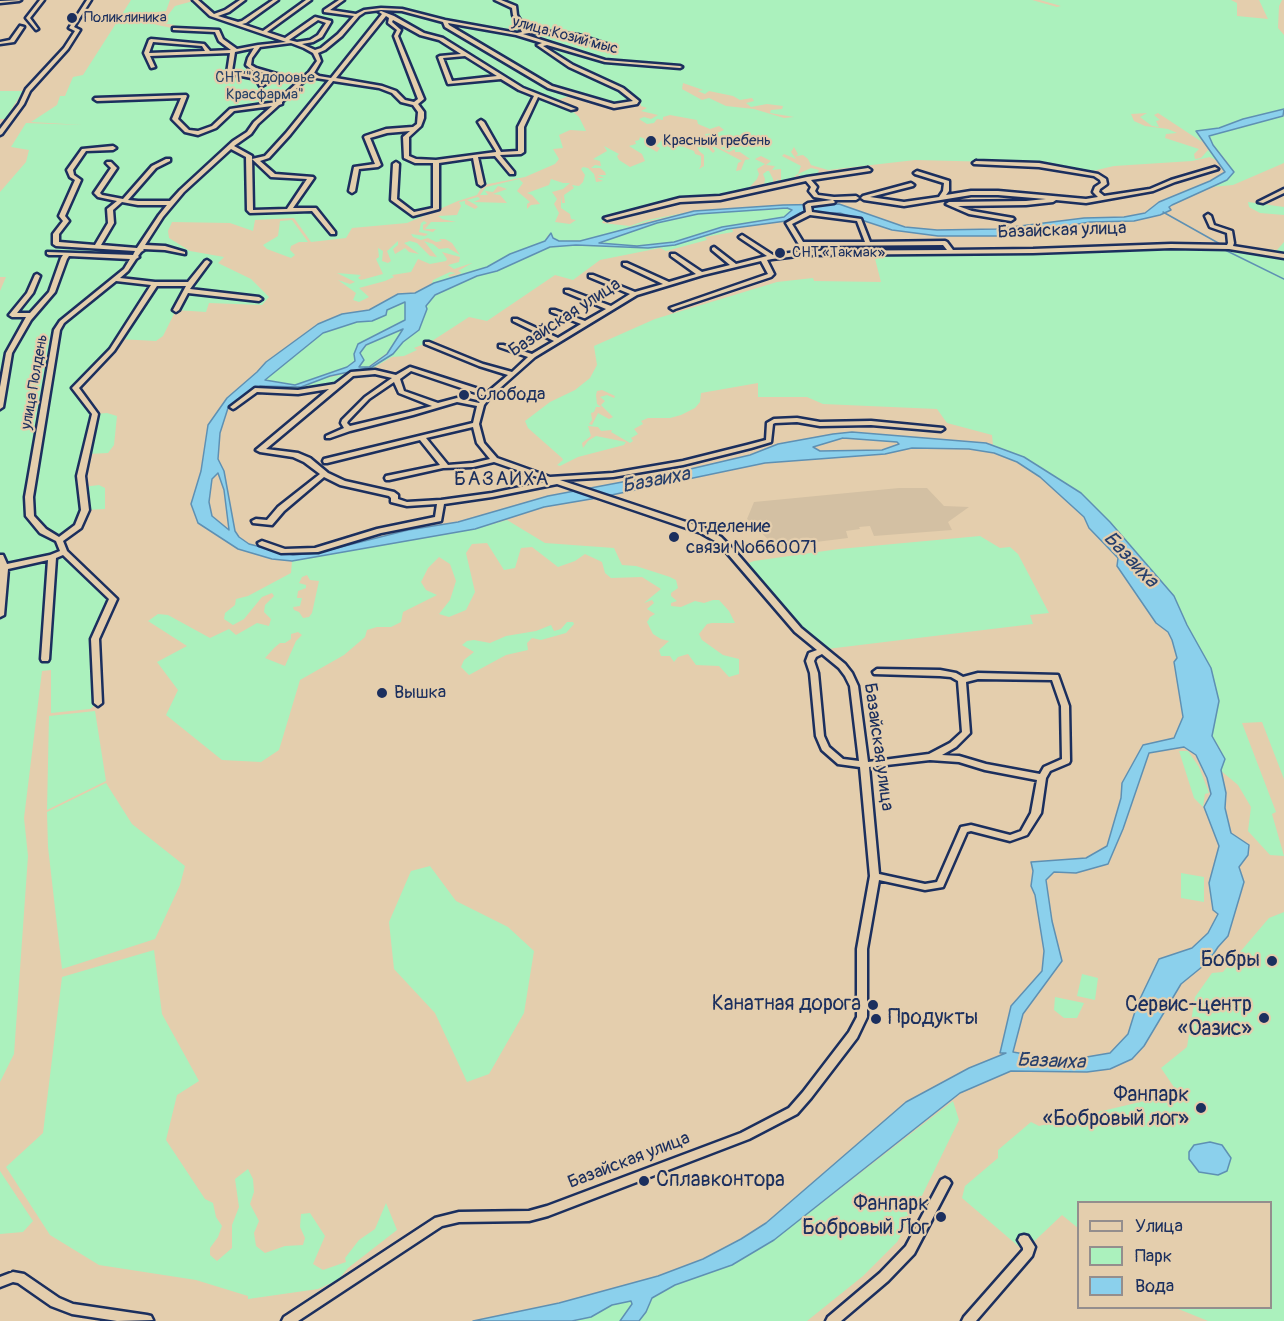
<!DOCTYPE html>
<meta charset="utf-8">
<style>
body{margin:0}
#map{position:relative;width:1284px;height:1321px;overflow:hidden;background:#e4cead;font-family:Pangolin,sans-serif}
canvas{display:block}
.legend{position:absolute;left:1077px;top:1201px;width:195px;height:108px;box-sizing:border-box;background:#e4cead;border:2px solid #948e8d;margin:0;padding:8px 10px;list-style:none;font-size:18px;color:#1b2f5e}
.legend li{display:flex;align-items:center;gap:12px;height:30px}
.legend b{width:30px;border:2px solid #948e8d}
</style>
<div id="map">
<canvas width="1284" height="1321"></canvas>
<ul class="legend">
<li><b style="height:8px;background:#e4cead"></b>Улица</li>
<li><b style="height:16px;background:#abf1bd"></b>Парк</li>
<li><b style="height:16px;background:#8bd0ec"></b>Вода</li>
</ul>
</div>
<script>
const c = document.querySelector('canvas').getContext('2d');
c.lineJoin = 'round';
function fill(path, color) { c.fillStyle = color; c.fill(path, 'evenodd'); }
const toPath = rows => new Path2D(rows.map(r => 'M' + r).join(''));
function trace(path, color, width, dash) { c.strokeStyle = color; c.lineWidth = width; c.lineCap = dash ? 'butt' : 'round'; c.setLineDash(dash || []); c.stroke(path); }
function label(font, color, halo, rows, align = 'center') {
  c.font = font + ' Pangolin,sans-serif'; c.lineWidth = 4.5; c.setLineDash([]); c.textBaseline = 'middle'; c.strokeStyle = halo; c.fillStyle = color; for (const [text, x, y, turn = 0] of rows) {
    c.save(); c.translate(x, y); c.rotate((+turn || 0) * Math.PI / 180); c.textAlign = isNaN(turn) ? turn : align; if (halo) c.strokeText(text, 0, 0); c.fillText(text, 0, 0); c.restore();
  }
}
const built = toPath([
 [899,488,927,488,944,506,969,507,948,522,952,530,874,536,870,526,859,527,860,529,846,531,848,538,776,547,747,519,754,502]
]);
const green = toPath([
 [131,0,170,0,166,11,148,13,142,19,157,25,172,28,175,25,162,23,175,6,197,0,1032,0,1057,7,1061,6,1040,0,1231,0,1237,3,1237,16,1268,19,1259,0,1282,0,1279,6,1278,28,1284,35,1284,109,1219,128,1196,131,1202,142,1158,113,1154,115,1160,120,1156,121,1159,127,1152,126,1140,117,1147,113,1131,114,1134,121,1145,126,1168,129,1177,133,1166,134,1165,138,1199,149,1194,154,1195,159,1201,158,1208,150,1220,162,1210,157,1192,161,1114,166,1088,172,1037,163,915,160,828,170,811,165,808,159,803,155,796,156,798,154,794,147,791,152,796,159,784,154,782,156,801,166,798,174,811,168,819,170,817,175,796,180,801,177,797,174,791,181,781,182,781,169,772,170,775,166,766,165,771,161,761,156,755,159,765,164,757,169,759,174,757,179,746,191,764,186,765,179,763,174,767,171,769,171,773,179,773,184,776,185,774,183,778,179,779,183,783,183,732,195,693,199,623,212,604,219,602,223,630,226,647,220,694,211,649,221,590,240,559,241,548,235,545,241,510,254,487,267,412,293,431,286,433,280,450,272,456,273,448,275,450,277,460,274,461,272,458,271,472,263,454,269,448,265,459,262,460,257,442,252,447,259,446,261,430,264,418,259,411,272,392,275,394,277,385,281,359,288,369,297,359,302,353,300,356,293,338,280,350,284,355,282,337,273,361,275,358,278,361,280,383,274,376,259,379,257,378,248,383,251,382,261,388,263,391,261,387,251,398,241,398,245,393,249,395,254,405,248,409,252,419,254,404,243,410,241,417,243,430,256,437,257,424,241,433,244,439,249,448,248,460,255,452,243,445,239,439,239,442,241,436,242,428,238,421,240,413,237,411,234,425,236,428,234,419,232,421,223,424,221,427,223,423,225,423,230,433,232,436,229,425,229,431,222,456,222,442,219,438,216,457,215,461,206,459,202,465,201,465,204,475,209,478,207,476,205,467,200,478,197,480,199,474,202,507,203,500,195,493,194,507,189,498,186,493,192,485,191,488,195,480,195,486,187,519,179,523,183,517,191,530,202,527,204,527,209,531,205,540,204,532,195,527,193,549,185,551,179,563,183,570,183,563,189,552,192,557,199,554,204,559,213,555,222,570,224,576,220,571,219,570,214,561,208,561,196,562,203,565,203,564,195,574,188,572,185,579,186,583,182,585,175,581,169,583,167,588,168,594,174,596,182,603,181,597,178,604,178,598,175,606,175,605,172,600,168,591,168,595,165,601,166,600,161,593,159,607,151,604,146,619,154,617,156,619,160,630,167,645,161,642,154,629,146,636,144,635,141,639,140,640,137,653,142,650,148,657,152,660,148,656,146,662,140,664,144,676,144,694,151,695,154,701,156,701,165,699,169,704,166,704,155,699,151,697,146,708,148,713,153,715,151,712,147,715,147,742,161,738,163,736,171,741,170,745,160,750,159,740,152,735,152,735,149,729,152,721,148,721,145,726,145,716,136,706,144,700,142,707,138,705,134,717,133,724,130,719,126,710,129,698,124,697,120,670,115,663,117,663,120,657,119,654,123,647,124,639,119,644,117,651,119,658,115,641,111,647,108,641,106,640,101,635,100,623,105,576,94,554,101,570,109,579,117,586,131,570,130,559,135,563,148,553,149,559,159,555,164,525,177,483,185,477,195,458,201,407,223,352,228,346,238,311,242,294,218,255,220,253,231,230,223,172,222,168,231,169,238,190,251,224,257,218,263,251,279,269,297,262,305,209,303,206,312,176,310,163,336,156,341,119,339,75,388,95,414,107,413,117,416,114,445,108,453,88,454,83,487,99,485,105,488,105,509,85,510,78,526,59,540,64,552,113,599,95,639,98,703,90,709,51,713,51,670,42,671,24,818,28,856,14,1054,0,1082,0,291,6,277,0,277,0,192,26,162,29,150,11,147,26,123,83,125,31,122,57,105,60,96,65,96,73,77,83,75],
 [683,83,703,90,698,91,705,94,709,91,733,96,740,100,752,98,754,101,746,103,751,107,767,104,783,106,782,109,771,110,770,113,794,117,784,118,754,109,726,106,709,98,702,100,682,89],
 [0,91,23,91,5,119,0,119],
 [1284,116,1284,163,1233,185,1211,187,1227,180,1229,164,1213,145,1209,136],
 [1248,202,1284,207,1284,215,1260,213,1249,207],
 [787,208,792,210,784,217,722,227,674,242,637,246,598,243,657,223,698,214],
 [292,220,308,242,299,242,291,246,290,250,295,255,291,258,267,249,263,245,278,236,280,221],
 [727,229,732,229,733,232,705,237,707,240,666,251,660,248,600,260,573,280,555,275,487,321,469,317,432,341,414,348,417,350,404,356,392,357,368,371,351,373,329,386,294,390,254,389,260,386,301,387,318,380,361,370,359,367,361,350,374,340,403,329,391,350,365,369,372,367,393,354,403,342,419,330,427,309,426,306,435,295,477,276,497,271,550,247,576,245,648,248,675,245],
 [1284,242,1284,779,1262,722,1242,723,1276,812,1272,814,1284,856,1270,855,1248,831,1251,807,1238,785,1220,770,1221,750,1212,736,1219,701,1211,668,1187,625,1174,596,1110,522,1081,493,1024,457,993,445,992,435,947,423,937,409,823,404,807,397,758,397,758,383,701,393,700,402,695,408,681,415,670,418,648,418,641,421,643,424,634,429,638,434,631,438,633,441,630,443,611,432,612,430,601,431,598,427,588,426,591,436,582,443,583,448,588,441,596,436,626,442,624,445,578,457,560,466,557,465,563,460,562,458,528,428,525,421,550,402,575,390,590,378,597,365,594,346,655,319,777,282,813,278,814,281,881,282,873,251,1005,250,1191,244,1277,250],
 [602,390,615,396,614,398,607,395,600,397,605,401,601,405,613,417,609,419,598,413,592,425,589,424,592,420,591,413,594,412,596,407,601,407,597,404,596,395,597,391],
 [405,302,405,320,358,344,355,361,347,367,295,385,265,380,323,333,357,322,372,321,387,310],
 [507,520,545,543,614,548,622,565,636,566,670,577,676,580,678,588,671,593,671,596,677,601,671,603,671,606,681,607,695,601,704,603,713,600,719,600,729,611,735,623,712,623,707,624,699,634,702,640,723,655,739,659,739,674,729,677,719,666,696,665,688,654,678,657,674,662,670,656,661,656,659,650,669,641,661,639,653,634,647,622,650,617,655,614,647,609,654,603,652,600,644,603,661,589,642,577,611,578,605,573,602,562,585,554,575,561,558,567,532,547,521,548,515,568,504,570,487,543,472,544,466,553,475,592,466,610,449,617,439,614,450,600,456,581,450,564,439,557,428,568,421,582,426,590,437,595,403,612,401,622,391,627,377,627,367,630,365,637,344,655,300,680,279,750,261,762,222,760,166,715,178,690,157,662,187,646,148,621,158,614,168,615,210,638,229,629,236,635,257,623,269,626,271,619,264,612,265,605,274,596,272,593,262,597,244,619,233,625,224,619,225,613,235,605,236,599,248,596,291,573,292,561,475,529],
 [307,575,310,580,319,581,312,613,309,617,303,618,299,612,294,610,293,607,300,606,302,598,297,598,298,591,306,588,306,585,299,583,302,577],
 [298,632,302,635,296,641,285,666,265,658,274,648,280,643,285,643,291,639,291,634],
 [980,536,1000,548,1010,547,1018,554,1049,613,1030,615,1033,624,827,649,808,636,746,564,754,561,839,549],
 [567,622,573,622,574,624,566,633,541,640,532,638,527,643,528,650,506,655,469,675,461,667,464,660,474,652,462,645,467,641,474,640,490,643,506,636,536,631,551,625,554,631,561,629],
 [95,711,106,781,47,810,49,716],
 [1179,751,1188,751,1199,767,1209,793,1205,794,1203,807,1194,798],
 [106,783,132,824,185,866,180,885,155,939,62,969,48,847,47,812],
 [430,866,456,901,508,927,534,951,524,1013,489,1074,467,1082,435,1013,394,969,389,922,411,871],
 [1181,873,1204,877,1204,902,1181,898],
 [1284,912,1284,1321,1208,1321,1176,1308,1270,1308,1270,1202,1078,1202,1078,1228,1062,1215,1024,1251,962,1198,965,1186,998,1158,998,1150,1031,1122,1039,1126,1178,1093,1161,1068,1187,1047,1195,997,1212,973,1223,972,1269,918],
 [154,950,162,1014,199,1081,177,1095,166,1140,205,1199,213,1203,216,1217,222,1226,218,1237,210,1248,210,1255,217,1261,232,1248,232,1225,239,1207,235,1179,248,1169,253,1179,254,1192,250,1204,259,1221,254,1233,256,1246,265,1253,285,1246,303,1245,305,1238,300,1227,301,1214,310,1213,325,1236,313,1264,323,1270,346,1262,345,1258,359,1240,375,1229,386,1203,397,1230,348,1268,338,1280,318,1289,248,1299,248,1296,196,1280,99,1265,50,1235,6,1167,43,1133,62,977],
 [1082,974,1098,978,1095,1000,1077,996],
 [1055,997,1084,1003,1077,1018,1064,1018,1054,1010],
 [953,1101,959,1120,912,1216,897,1242,863,1276,807,1321,639,1321,646,1312,652,1298,675,1285,732,1265,774,1240],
 [0,1171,33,1221,23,1232,0,1234],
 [631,1301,632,1304,620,1321,572,1321,591,1317,612,1305]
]);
const water = toPath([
 [1284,109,1283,116,1209,136,1213,145,1234,172,1227,180,1172,205,1169,207,1171,210,1160,215,1134,221,1090,222,1008,236,938,236,892,230,840,213,800,213,786,221,727,229,675,245,648,248,576,245,550,247,497,271,477,276,435,295,426,306,427,309,419,330,403,342,393,354,372,367,330,376,301,387,260,386,228,408,220,433,218,459,224,471,235,531,239,537,249,544,293,555,317,553,408,530,458,522,548,496,686,470,750,455,778,444,833,434,852,432,986,443,1024,457,1081,493,1110,522,1174,596,1187,625,1211,668,1219,701,1212,736,1225,759,1221,770,1226,793,1225,808,1231,833,1249,845,1248,855,1239,867,1244,882,1228,936,1218,947,1208,962,1181,984,1144,1046,1132,1059,1110,1069,1087,1072,1011,1071,960,1093,774,1240,732,1265,675,1285,652,1298,646,1312,639,1321,620,1321,632,1304,631,1301,612,1305,591,1317,572,1321,473,1321,559,1303,658,1276,703,1259,741,1239,766,1223,906,1102,969,1068,1006,1053,1000,1053,1011,1006,1042,971,1044,951,1035,895,1031,886,1033,871,1031,862,1086,858,1107,846,1121,798,1122,783,1143,745,1174,738,1183,717,1174,662,1177,658,1172,640,1168,632,1156,623,1117,566,1118,558,1089,528,1084,517,1040,477,1017,462,994,453,969,449,912,448,885,454,765,463,597,498,544,507,475,529,292,561,272,559,238,549,198,523,191,504,201,471,208,425,227,398,257,372,266,362,318,324,342,314,369,310,398,294,415,293,434,283,487,267,510,254,545,241,551,233,553,238,559,241,580,241,694,211,783,205,839,204,905,227,937,230,996,229,1084,218,1124,217,1145,213,1159,202,1210,181,1225,172,1196,131,1219,128,1243,119,1284,109],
 [787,208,792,210,784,217,722,227,674,242,637,246,599,243,657,223,698,214,787,208],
 [405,302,405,320,358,344,354,354,355,361,347,367,295,385,265,380,323,333,357,322,372,321,386,315,387,310,405,302],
 [403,329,387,354,369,367,359,367,364,360,360,353,366,345,403,329],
 [843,438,897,442,899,444,882,450,820,451,813,447,843,438],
 [218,473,224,490,229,530,212,516,209,502,212,479,218,473],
 [1184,747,1196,755,1207,778,1211,794,1204,807,1219,846,1209,883,1213,910,1218,914,1208,933,1192,948,1159,959,1137,1005,1128,1034,1110,1053,1063,1061,1013,1052,1023,1014,1062,961,1052,921,1046,880,1054,872,1076,873,1108,864,1123,829,1149,753,1184,747],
 [1210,1142,1222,1145,1231,1158,1227,1171,1218,1175,1199,1172,1189,1159,1189,1152,1194,1145,1210,1142]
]);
const stream = toPath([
 [1163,212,1220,244],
 [1223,249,1284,279]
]);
const minor = toPath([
 [21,0,19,1,0,3,0,1,21,0],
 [40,0,44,0,30,18,38,29,36,30,26,18,40,0],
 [87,0,91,0,74,27,80,30,68,49,30,91,24,104,2,134,0,135,0,129,19,104,26,89,64,48,75,31,69,28,87,0],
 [193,0,198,0,214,14,225,10,240,0,245,0,229,12,218,16,238,22,242,21,273,0,278,0,246,23,242,24,263,31,306,0,311,0,267,32,285,38,315,17,331,21,331,22,322,37,313,42,302,44,315,50,321,48,338,34,354,16,324,12,324,10,339,0,344,0,330,10,356,14,364,10,381,8,402,9,445,20,517,33,522,32,513,15,512,8,495,0,501,0,516,6,517,15,527,31,535,30,578,35,609,45,607,46,577,37,535,32,523,34,605,60,680,66,682,67,680,68,605,62,547,45,543,46,573,65,623,88,639,101,637,104,614,108,548,88,445,27,443,22,402,11,381,10,365,12,359,16,342,36,325,50,318,53,321,61,314,73,319,76,331,78,382,14,379,12,381,11,394,16,424,33,443,38,523,88,576,109,571,110,538,97,524,127,524,152,521,154,500,155,514,172,514,174,510,174,495,156,478,157,484,184,481,186,478,184,473,158,439,163,439,209,413,216,391,200,393,164,396,162,399,164,397,199,414,212,433,208,433,163,415,163,404,158,403,137,410,131,387,133,370,138,381,165,378,167,359,169,355,191,352,193,349,191,354,167,375,164,364,137,365,136,386,129,413,127,417,124,418,112,413,105,401,102,392,93,379,88,333,81,290,135,269,158,260,161,275,174,313,177,314,178,293,208,316,208,335,232,335,234,331,234,312,211,250,213,247,210,246,157,231,149,184,192,163,217,145,245,165,246,185,252,185,254,165,250,143,249,144,250,141,252,138,256,139,257,136,259,128,271,120,278,155,282,188,282,205,261,207,260,210,262,190,289,259,297,262,299,259,301,188,293,179,310,176,312,173,310,186,286,157,286,114,351,79,388,98,414,85,476,89,510,81,528,63,541,67,551,117,599,99,639,102,703,98,706,94,703,91,639,109,599,63,555,56,558,49,659,48,661,42,661,41,659,48,560,8,569,4,615,0,617,0,555,3,555,7,564,50,555,60,551,56,541,40,533,26,516,25,497,54,330,60,321,124,269,130,259,69,256,67,259,55,292,31,320,12,353,3,407,0,409,0,387,6,353,26,317,12,317,9,315,27,293,35,275,37,274,40,276,33,293,17,313,30,313,49,292,61,258,63,255,49,255,47,254,47,252,133,255,135,251,56,246,53,244,53,234,63,221,59,216,75,180,70,177,67,170,82,149,113,146,116,148,113,150,86,151,73,170,74,175,81,180,65,216,69,221,59,234,59,242,95,245,108,223,107,209,117,201,98,197,94,193,111,168,106,163,107,162,111,162,117,168,100,193,102,195,123,199,152,166,166,159,170,159,170,161,156,168,128,200,138,201,170,201,180,190,233,141,247,132,254,122,272,106,234,111,216,128,198,135,185,132,172,119,181,98,97,101,94,99,95,98,186,95,187,96,178,119,189,130,198,131,212,126,230,109,276,102,309,72,317,61,313,53,304,48,291,43,260,47,252,58,251,65,256,68,280,75,262,86,260,86,256,79,227,73,230,53,150,56,155,67,151,68,144,53,149,40,151,39,204,44,210,51,231,50,219,41,215,32,173,30,173,28,175,28,219,30,223,39,237,49,258,45,286,42,210,16,193,0],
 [386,16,389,18,388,23,397,30,394,36,418,99,414,102,405,100,396,91,382,86,336,78,386,16],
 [318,20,326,23,318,35,310,40,297,42,289,40,318,20],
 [393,20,420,35,439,40,461,54,440,56,438,57,448,84,501,79,519,90,534,96,518,127,518,151,501,152,484,122,481,120,478,122,496,151,496,152,436,160,416,159,409,156,409,137,421,126,424,118,424,112,418,104,424,99,398,36,401,30,392,22,393,20],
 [448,23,516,35,542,43,537,45,569,67,619,90,633,101,614,104,552,86,449,25,448,23],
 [153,42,202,46,205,51,149,53,153,42],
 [254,48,248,58,246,65,252,70,274,75,263,82,260,77,232,71,235,52,254,48],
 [465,56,497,76,452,81,443,58,465,56],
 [311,75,316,78,329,80,286,133,265,156,252,159,271,177,307,179,287,209,253,210,252,156,234,146,251,134,258,124,279,105,282,104,282,102,311,75],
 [122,202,138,205,167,205,159,215,137,248,101,245,114,223,113,210,122,202],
 [116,281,151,285,110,349,72,388,92,414,77,476,81,510,75,525,59,537,46,529,34,516,33,497,60,330,64,323,116,281],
 [20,26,24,27,14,42,0,44,0,42,10,40,20,26],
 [976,161,1039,163,1098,174,1106,179,1107,184,1100,189,1099,192,1104,196,1150,189,1171,180,1215,167,1218,169,1175,182,1153,191,1086,203,1056,200,1053,202,1026,205,958,206,972,211,1013,218,1014,219,1011,221,969,214,946,204,949,202,1026,201,1046,199,998,195,971,195,904,206,864,200,861,198,863,196,911,183,914,185,913,186,870,197,904,202,939,197,943,191,944,183,915,174,914,173,917,171,949,181,949,191,946,195,971,191,998,191,1086,199,1098,197,1093,192,1095,187,1101,183,1100,180,1094,176,1039,167,974,164,973,163,976,161],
 [868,168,871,170,870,171,811,180,817,187,815,191,818,195,834,197,856,196,859,198,856,200,833,200,835,202,834,203,811,206,812,212,861,219,870,242,945,241,947,242,953,250,1033,249,1171,244,1227,245,1228,243,1227,233,1210,227,1205,216,1208,214,1211,216,1214,225,1232,231,1234,243,1233,246,1284,254,1284,258,1229,249,1171,248,1033,253,805,255,772,259,767,260,774,274,771,277,675,309,673,310,670,308,768,274,761,261,703,275,637,295,535,357,491,396,484,405,479,424,484,443,497,458,550,477,613,473,683,461,747,445,766,440,767,423,774,419,797,418,820,422,871,421,943,428,944,429,941,431,871,425,820,426,797,422,775,423,773,424,771,442,751,448,683,465,613,477,560,480,707,529,721,537,734,550,801,628,845,664,852,673,858,686,868,762,929,754,950,743,962,732,958,681,951,677,940,676,874,674,873,672,877,669,940,670,956,673,963,677,978,673,1058,675,1069,706,1070,761,1069,763,1050,771,1046,778,1041,813,1027,835,1010,841,971,831,967,832,943,887,925,890,879,880,867,949,867,1017,857,1038,811,1098,797,1114,749,1139,548,1216,529,1221,459,1222,442,1226,298,1321,282,1321,284,1317,435,1218,459,1212,529,1211,547,1206,741,1133,789,1108,803,1092,849,1032,857,1017,857,949,870,876,860,767,838,764,822,750,816,736,810,673,806,661,809,653,817,650,795,632,728,554,715,541,701,533,557,484,492,497,444,504,441,521,381,533,318,552,281,553,259,545,258,543,262,541,285,549,315,548,377,529,435,517,437,504,407,506,391,502,391,498,389,496,340,485,324,477,284,511,272,525,253,523,252,521,256,519,267,520,278,507,320,474,304,462,293,457,260,452,256,450,329,389,298,394,257,392,235,408,233,409,230,407,255,388,298,390,335,384,351,372,375,370,396,375,410,367,488,392,508,375,479,366,425,344,425,342,429,342,483,364,512,372,528,357,499,347,499,345,503,345,532,354,554,341,513,321,513,319,517,319,558,338,581,324,551,312,551,310,555,310,585,321,606,309,565,292,565,290,569,290,611,306,630,294,589,277,589,275,593,275,635,292,663,284,623,265,623,263,627,263,669,282,696,274,671,256,671,254,675,254,702,272,730,265,712,250,712,248,714,247,736,264,767,256,740,238,739,237,742,235,773,255,805,251,947,250,943,245,805,246,805,248,801,248,786,223,806,212,805,205,808,203,832,200,814,197,809,191,811,187,806,181,720,200,680,202,607,220,604,218,680,198,720,196,807,177,868,168],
 [810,215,857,221,865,242,803,242,792,224,810,215],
 [411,371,485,396,479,403,457,398,438,403,404,391,400,379,411,371],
 [375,374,392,378,365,397,342,420,341,423,344,428,326,436,326,438,330,438,350,431,413,415,457,402,477,406,473,423,324,459,323,461,324,463,327,463,420,440,440,465,386,476,385,478,386,480,389,480,443,468,473,467,494,462,549,481,492,493,441,500,407,502,398,499,398,495,394,492,345,481,328,473,310,458,298,453,266,449,353,376,375,374],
 [394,382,399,393,432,406,409,412,350,426,347,423,348,421,369,399,394,382],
 [473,427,477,443,490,459,473,463,448,465,426,438,473,427],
 [822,654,839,668,845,676,850,686,859,761,843,759,829,747,824,736,818,673,814,661,816,657,822,654],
 [978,679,1052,680,1061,706,1062,759,1044,767,1040,774,986,764,959,756,942,755,956,747,970,733,966,682,978,679],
 [930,760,959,762,985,770,1037,780,1031,813,1021,831,1010,835,971,825,961,827,937,882,925,884,879,874,869,767,930,760],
 [1284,189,1284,193,1263,203,1258,202,1284,189],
 [945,1178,949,1180,951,1183,914,1254,888,1281,841,1321,826,1321,828,1317,880,1273,906,1246,941,1180,945,1178],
 [1024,1235,1028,1236,1035,1247,1032,1256,976,1321,962,1321,964,1317,1023,1250,1023,1248,1018,1240,1020,1236,1024,1235],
 [13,1272,24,1274,59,1298,73,1304,147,1315,151,1316,153,1320,117,1321,72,1314,51,1306,18,1283,13,1282,0,1287,0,1277,13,1272]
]);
const markers = [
 [72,18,6,"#1b2f5e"],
 [651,141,6,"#1b2f5e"],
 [780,253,6,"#1b2f5e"],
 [464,395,6,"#1b2f5e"],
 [674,537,6,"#1b2f5e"],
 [382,693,6,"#1b2f5e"],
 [1272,961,6,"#1b2f5e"],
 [873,1005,6,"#1b2f5e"],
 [1264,1018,6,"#1b2f5e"],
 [876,1019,6,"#1b2f5e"],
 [1201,1108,6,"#1b2f5e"],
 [644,1181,6,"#1b2f5e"],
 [941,1217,6,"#1b2f5e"]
];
const farPoinames = [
 ["Поликлиника",84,18],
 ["Красный гребень",663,141],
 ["СНТ «Такмак»",792,253]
];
const farStreetnames = [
 ["улица Козий мыс",565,36,15],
 ["улица Полдень",35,382,-80]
];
const farParknames = [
 ["СНТ \"Здоровье",265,78],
 ["Красфарма\"",265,95]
];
const streetNames = [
 ["Базайская улица",1062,231,-2],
 ["Базайская улица",565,318,-33],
 ["Базайская улица",878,747,82],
 ["Базайская улица",629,1161,-21]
];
const poiNames = [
 ["Слобода",476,395],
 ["Отделение",686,527],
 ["связи №660071",686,548],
 ["Вышка",394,693]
];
const neighbourhoodNames = [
 ["БАЗАИХА",502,480]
];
const waterNames = [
 ["Базаиха",656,481,-11],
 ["Базаиха",1130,560,46],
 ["Базаиха",1051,1062,2]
];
const nearPoinames = [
 ["Бобры",1260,961],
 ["Канатная дорога",861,1005],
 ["Сервис-центр",1252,1006],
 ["«Оазис»",1252,1030],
 ["Продукты",888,1019,"left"],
 ["Фанпарк",1189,1096],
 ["«Бобровый лог»",1189,1120],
 ["Сплавконтора",656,1181,"left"],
 ["Фанпарк",929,1205],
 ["Бобровый Лог",929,1229]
];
fill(built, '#d3c0a3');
fill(green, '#abf1bd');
fill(water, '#8bd0ec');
trace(water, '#5e90b3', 1.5);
trace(stream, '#5e90b3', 1.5);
trace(minor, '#1b2f5e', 5);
fill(minor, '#e4cead');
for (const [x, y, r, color] of markers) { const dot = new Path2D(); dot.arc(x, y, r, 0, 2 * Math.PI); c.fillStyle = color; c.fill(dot); trace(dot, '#e4cead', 2); }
label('15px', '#1b2f5e', '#e4cead', farPoinames, 'left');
label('15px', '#1b2f5e', '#e4cead', farStreetnames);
label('15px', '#294268', '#e4cead', farParknames);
label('18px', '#1b2f5e', '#e4cead', streetNames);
label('18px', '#1b2f5e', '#e4cead', poiNames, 'left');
c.letterSpacing = '1.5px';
label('20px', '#1b2f5e', '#e4cead', neighbourhoodNames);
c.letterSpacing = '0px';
label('italic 20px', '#263f6c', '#e4cead', waterNames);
label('21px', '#1b2f5e', '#e4cead', nearPoinames, 'right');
</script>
